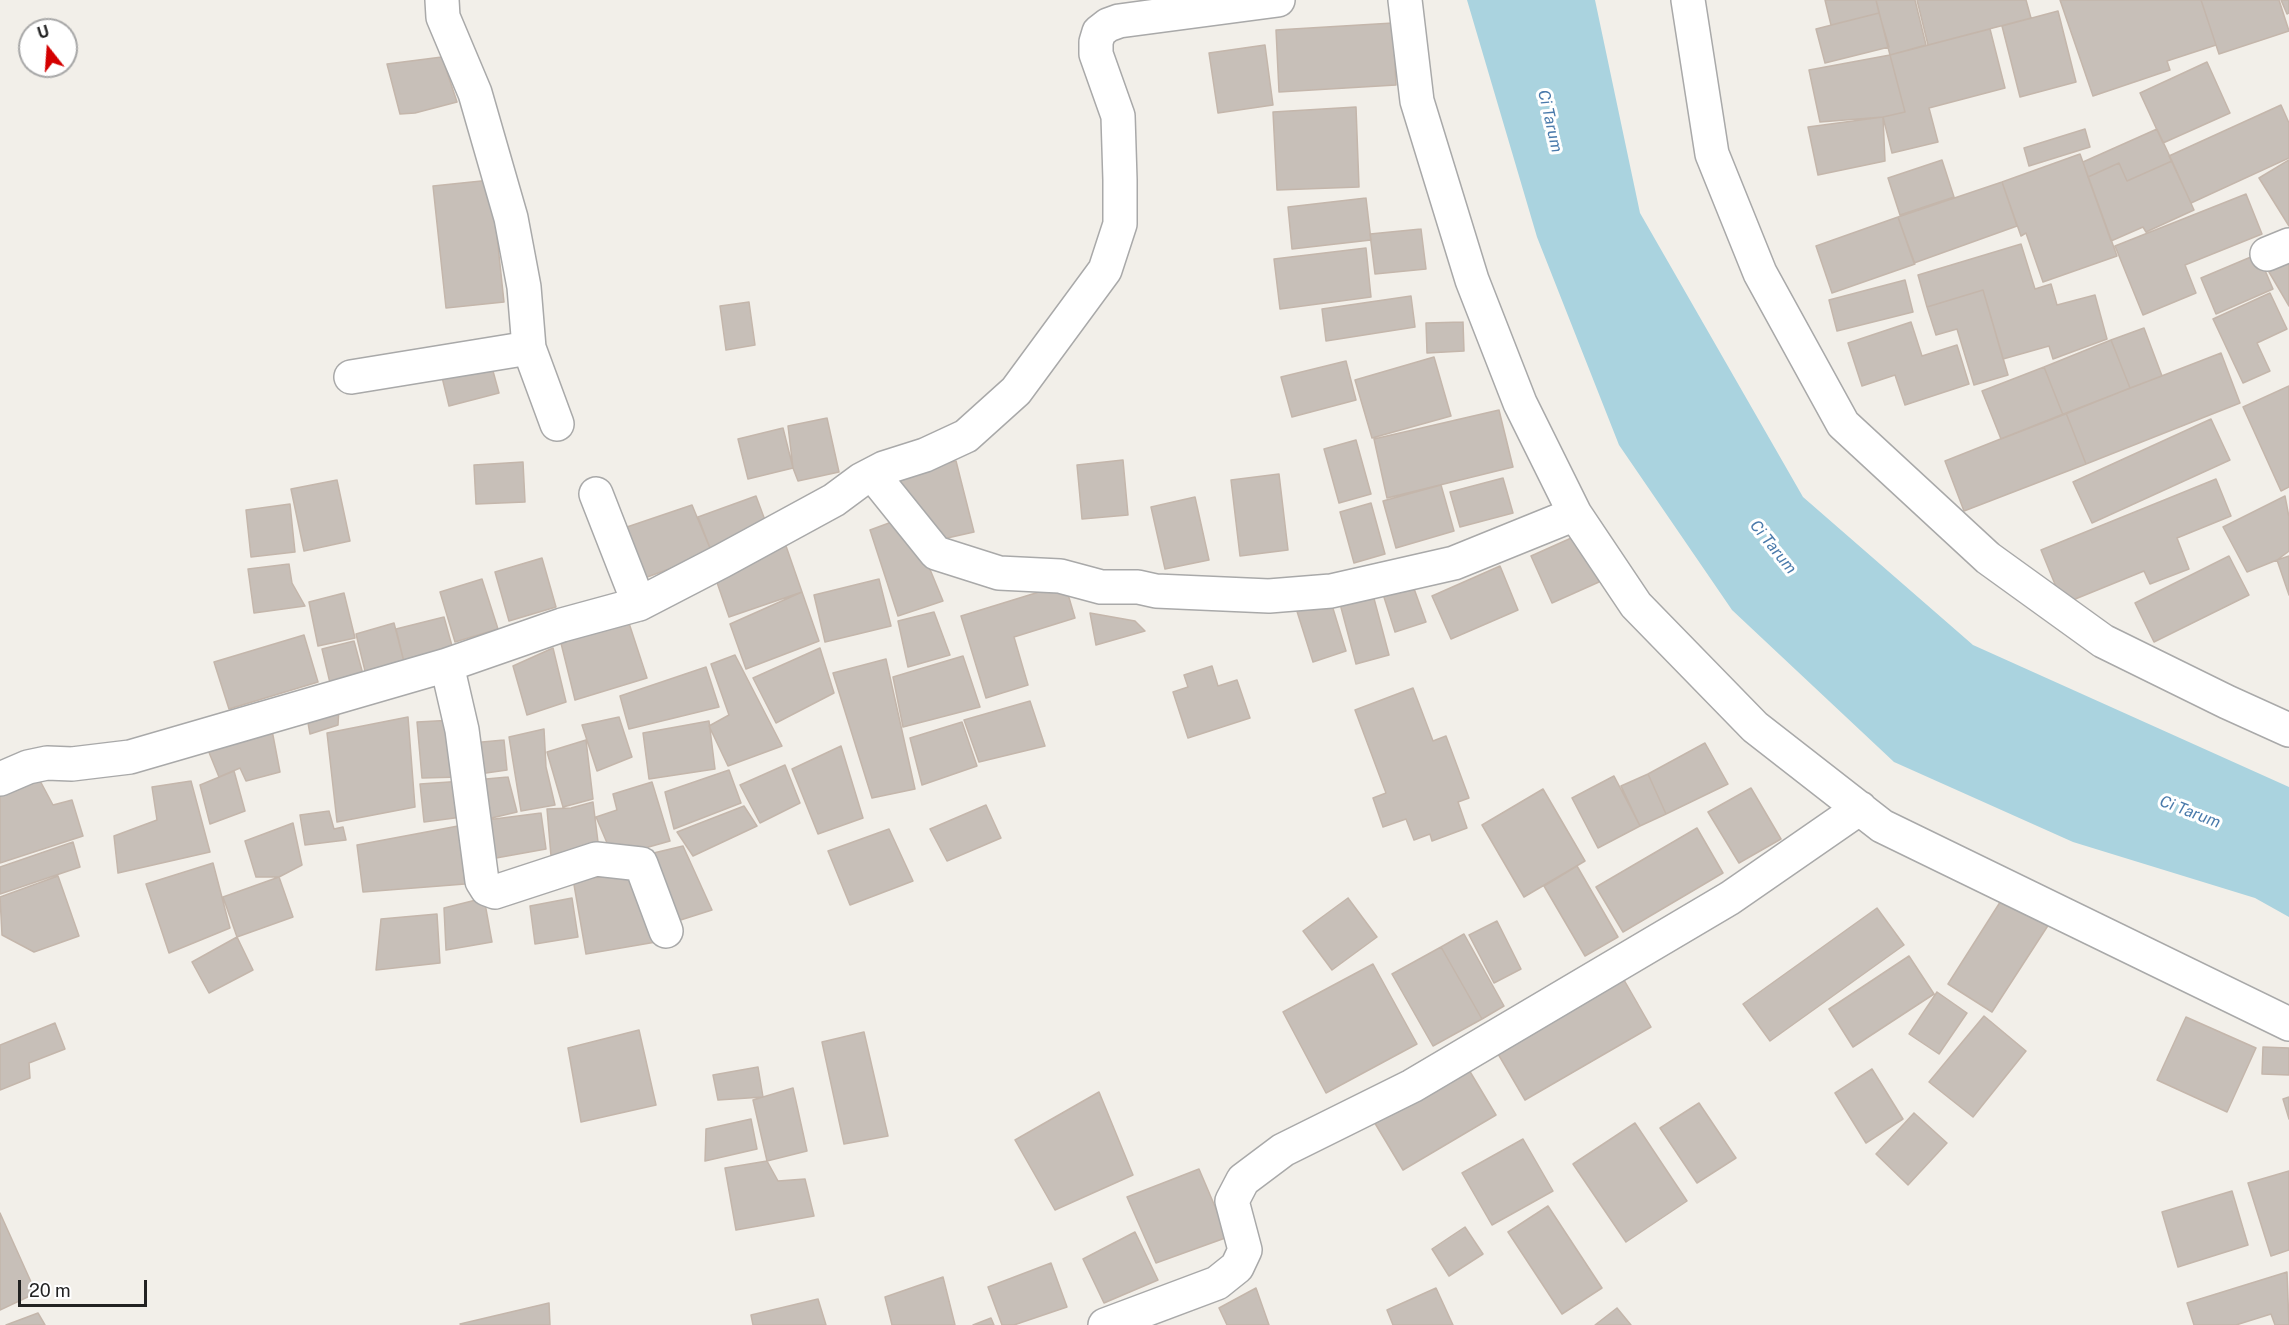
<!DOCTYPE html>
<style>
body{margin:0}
#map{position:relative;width:2289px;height:1325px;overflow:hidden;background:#f2efe9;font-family:"Public Sans",sans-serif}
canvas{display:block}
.north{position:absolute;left:18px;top:18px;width:60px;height:60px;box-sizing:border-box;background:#fff;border:2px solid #a7a7a7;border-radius:50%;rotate:343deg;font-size:16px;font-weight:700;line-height:24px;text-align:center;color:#222}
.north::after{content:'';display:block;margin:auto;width:21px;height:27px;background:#d40000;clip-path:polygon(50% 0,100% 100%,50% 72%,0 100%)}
.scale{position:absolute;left:18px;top:1280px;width:129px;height:27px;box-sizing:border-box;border:3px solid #222;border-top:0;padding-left:8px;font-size:18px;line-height:21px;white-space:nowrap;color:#222;-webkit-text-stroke:4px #fff;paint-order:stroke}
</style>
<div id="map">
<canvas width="2289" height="1325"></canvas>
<div class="north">U</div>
<div class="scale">20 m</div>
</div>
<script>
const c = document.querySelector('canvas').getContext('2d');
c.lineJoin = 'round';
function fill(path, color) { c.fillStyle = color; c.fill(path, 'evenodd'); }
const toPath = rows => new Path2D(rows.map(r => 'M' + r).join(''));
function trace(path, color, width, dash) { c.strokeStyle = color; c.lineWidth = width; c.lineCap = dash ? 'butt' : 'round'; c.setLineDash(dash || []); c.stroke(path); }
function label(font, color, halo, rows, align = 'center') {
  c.font = font + ' "Public Sans",sans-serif'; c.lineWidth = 6; c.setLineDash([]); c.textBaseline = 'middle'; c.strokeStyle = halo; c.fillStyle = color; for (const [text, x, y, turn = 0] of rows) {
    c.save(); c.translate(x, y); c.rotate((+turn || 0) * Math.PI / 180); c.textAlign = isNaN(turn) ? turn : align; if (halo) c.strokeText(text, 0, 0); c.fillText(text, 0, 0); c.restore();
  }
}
const water = toPath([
 [1467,0,1595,0,1640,213,1803,497,1973,645,2289,787,2289,917,2255,898,2073,842,1894,762,1732,610,1619,445,1537,237]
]);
const building = toPath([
 [1825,0,1876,0,1879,13,1831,25,1825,0],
 [1876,0,1915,0,1926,45,1890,55,1876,0],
 [1917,0,2026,0,2031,18,1928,45,1917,0],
 [2060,0,2201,0,2216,45,2167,61,2170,70,2093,96,2060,0],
 [2201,0,2279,0,2289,31,2219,54,2201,0],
 [2281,0,2289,0,2289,13,2287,14,2281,0],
 [2058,11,2076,82,2020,97,2002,26,2058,11],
 [1879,13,1889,47,1825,63,1816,29,1879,13],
 [1393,23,1396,85,1279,92,1276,30,1393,23],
 [1990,29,2005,88,1929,108,1938,142,1892,153,1883,117,1905,112,1890,55,1990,29],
 [1265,45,1273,105,1218,113,1209,53,1265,45],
 [1890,55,1905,112,1883,117,1820,122,1809,70,1890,55],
 [442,57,457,102,415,113,400,114,387,64,442,57],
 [2207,62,2230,113,2163,143,2140,93,2207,62],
 [2281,105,2289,123,2289,158,2191,203,2169,156,2281,105],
 [1356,107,1359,187,1277,190,1273,112,1356,107],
 [1883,117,1885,161,1818,175,1808,127,1883,117],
 [2085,129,2090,147,2029,166,2024,148,2085,129],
 [2157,129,2172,161,2127,181,2119,163,2088,177,2083,162,2157,129],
 [2080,154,2117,256,2043,282,2026,233,2021,236,2002,182,2080,154],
 [1942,160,1954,197,1900,215,1888,178,1942,160],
 [2289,160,2289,226,2259,178,2289,160],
 [2172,161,2194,210,2146,232,2143,227,2111,241,2088,177,2119,163,2127,181,2172,161],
 [491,180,504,302,446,308,433,186,491,180],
 [2002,182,2017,226,1914,263,1898,217,2002,182],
 [2246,194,2262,234,2185,265,2196,293,2143,315,2115,246,2246,194],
 [1366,198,1371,240,1292,249,1288,207,1366,198],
 [1898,217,1915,264,1832,293,1816,246,1898,217],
 [1421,229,1426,269,1375,274,1370,234,1421,229],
 [2021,244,2035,289,2051,284,2057,305,2095,295,2107,339,2053,359,2049,346,2003,359,1983,290,1927,307,1918,275,2021,244],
 [1366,248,1371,297,1280,309,1274,259,1366,248],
 [2258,254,2273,289,2216,314,2201,278,2258,254],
 [2289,260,2289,306,2269,272,2289,260],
 [1905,280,1913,312,1837,331,1829,300,1905,280],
 [1983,290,2008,375,1974,385,1957,329,1936,335,1927,307,1983,290],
 [2270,293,2287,329,2257,343,2270,371,2243,383,2213,319,2270,293],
 [1411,296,1415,327,1326,341,1322,309,1411,296],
 [749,302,755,345,726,350,720,306,749,302],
 [1463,322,1464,351,1427,353,1426,323,1463,322],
 [1911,322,1922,356,1957,345,1969,384,1905,405,1895,375,1862,386,1848,343,1911,322],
 [2144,328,2162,376,2130,388,2111,340,2144,328],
 [2111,340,2130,388,2063,415,2044,367,2111,340],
 [2221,353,2240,403,2086,464,2066,413,2221,353],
 [1434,357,1451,416,1372,438,1355,380,1434,357],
 [490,360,499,393,449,406,441,373,490,360],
 [1346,361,1356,400,1292,417,1281,377,1346,361],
 [2044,367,2063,415,2001,439,1982,391,2044,367],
 [2289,386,2289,487,2281,491,2243,407,2289,386],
 [1499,410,1513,467,1387,498,1374,439,1499,410],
 [2066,413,2086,464,1964,511,1945,461,2066,413],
 [827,418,839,472,798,481,793,468,788,426,827,418],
 [2211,419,2230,460,2092,523,2073,482,2211,419],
 [783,428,793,468,748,479,738,439,783,428],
 [1356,440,1371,494,1339,503,1324,449,1356,440],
 [1123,460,1128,515,1082,519,1077,465,1123,460],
 [956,461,974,532,925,543,894,475,956,461],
 [523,462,525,502,476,504,474,465,523,462],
 [1279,474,1288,550,1240,556,1231,480,1279,474],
 [1503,478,1513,513,1460,527,1450,492,1503,478],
 [2216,479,2231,516,2177,538,2189,569,2150,584,2144,571,2063,604,2041,550,2216,479],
 [337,480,350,541,304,551,291,489,337,480],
 [1441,485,1454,531,1396,548,1383,501,1441,485],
 [756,496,769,531,712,553,698,517,756,496],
 [2285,496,2289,517,2289,551,2277,560,2247,572,2223,527,2285,496],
 [1195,497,1209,560,1165,569,1151,507,1195,497],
 [1371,503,1385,554,1354,563,1340,512,1371,503],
 [290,504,295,552,251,557,246,510,290,504],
 [692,505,712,553,642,579,624,528,692,505],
 [908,516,943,601,898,616,870,530,908,516],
 [1578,535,1599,582,1552,603,1531,556,1578,535],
 [786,546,802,592,729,617,713,571,786,546],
 [2229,556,2249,595,2154,642,2135,603,2229,556],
 [2289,556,2289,595,2277,560,2289,556],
 [542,558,556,607,509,621,495,572,542,558],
 [289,564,292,583,305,606,254,613,248,569,289,564],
 [1500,566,1518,610,1451,639,1432,596,1500,566],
 [482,579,498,629,455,642,440,592,482,579],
 [879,579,891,626,825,642,814,595,879,579],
 [1412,583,1426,622,1395,632,1383,594,1412,583],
 [1065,584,1075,618,1014,637,1028,685,986,698,961,616,1065,584],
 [1372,591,1389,655,1356,664,1339,600,1372,591],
 [802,592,819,641,746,669,730,624,802,592],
 [344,593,355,638,318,646,309,602,344,593],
 [1331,602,1346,651,1313,662,1295,605,1331,602],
 [934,612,950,655,908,667,898,621,934,612],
 [1090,613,1135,621,1145,631,1096,645,1090,613],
 [626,614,647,678,575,700,558,631,626,614],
 [444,617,454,653,405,666,396,629,444,617],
 [394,623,405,666,366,675,356,634,394,623],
 [304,635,318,682,229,709,214,662,304,635],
 [354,641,364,678,331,687,322,649,354,641],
 [553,648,566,702,527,715,513,666,553,648],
 [820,648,834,693,776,723,753,678,820,648],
 [735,655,782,746,728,766,709,726,729,715,711,664,735,655],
 [963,656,980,707,903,727,893,677,963,656],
 [886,659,915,789,872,798,833,673,886,659],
 [1212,666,1218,686,1237,680,1250,718,1188,738,1173,692,1188,687,1184,675,1212,666],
 [706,667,719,707,629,729,620,696,706,667],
 [1413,688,1433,741,1446,736,1469,798,1458,802,1467,828,1432,841,1430,834,1414,840,1406,819,1383,827,1373,798,1386,793,1355,710,1413,688],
 [1030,701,1045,746,979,762,964,720,1030,701],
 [339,708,338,725,310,734,306,712,339,708],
 [408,717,415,807,337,822,327,733,408,717],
 [619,717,632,757,597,771,582,725,619,717],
 [454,720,460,777,422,778,417,722,454,720],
 [709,721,715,769,649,779,643,733,709,721],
 [962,722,977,766,922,785,910,738,962,722],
 [271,725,280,772,246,781,240,768,219,777,206,745,271,725],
 [544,729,546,767,555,805,521,811,509,737,544,729],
 [504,740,507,770,472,775,471,743,504,740],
 [586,740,593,799,563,807,547,752,586,740],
 [1705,743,1728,784,1666,814,1648,774,1705,743],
 [841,746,863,818,818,834,792,769,841,746],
 [785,765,800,803,760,823,740,785,785,765],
 [729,770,741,803,674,829,665,792,729,770],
 [234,771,245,811,210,824,200,785,234,771],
 [1648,774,1666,814,1640,826,1621,786,1648,774],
 [1614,776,1640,826,1598,848,1572,798,1614,776],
 [38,777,53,805,72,800,83,836,0,863,0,793,38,777],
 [508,777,517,812,479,821,475,780,508,777],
 [191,781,210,852,118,873,114,836,157,820,152,787,191,781],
 [464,781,470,816,424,822,420,784,464,781],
 [652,782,670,841,613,857,596,817,617,810,613,794,652,782],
 [1751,788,1781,839,1739,863,1708,812,1751,788],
 [1543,789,1585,861,1524,897,1482,825,1543,789],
 [593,802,599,850,551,856,547,809,571,808,593,802],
 [986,805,1001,838,947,861,930,829,986,805],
 [744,806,757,826,693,856,677,832,744,806],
 [329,811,334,829,343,827,346,840,305,845,300,815,329,811],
 [541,813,546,849,485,860,479,821,541,813],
 [293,823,302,865,279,877,256,877,245,841,293,823],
 [458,826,465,884,363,892,357,845,458,826],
 [1697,828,1723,873,1623,932,1596,887,1697,828],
 [889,829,913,881,850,905,828,851,889,829],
 [73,842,80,867,0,894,0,867,73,842],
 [683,846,712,910,668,924,641,856,683,846],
 [213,863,230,928,169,953,146,884,213,863],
 [1577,866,1618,937,1585,956,1544,886,1577,866],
 [638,875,656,942,586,954,573,879,638,875],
 [58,876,79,936,34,952,2,935,0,897,58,876],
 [279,877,293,917,237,937,223,897,279,877],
 [2004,896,2049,924,1992,1012,1948,984,2004,896],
 [484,898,492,942,446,950,444,908,484,898],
 [572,898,578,937,535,944,530,906,572,898],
 [1348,898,1377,937,1332,970,1303,931,1348,898],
 [1877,908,1904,945,1770,1041,1743,1004,1877,908],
 [437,914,440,963,376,970,381,919,437,914],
 [1497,921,1521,969,1494,983,1469,935,1497,921],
 [1464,934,1504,1006,1482,1019,1441,947,1464,934],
 [237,937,253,970,209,993,192,962,237,937],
 [1441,947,1482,1019,1433,1046,1392,974,1441,947],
 [1909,956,1934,994,1853,1047,1829,1009,1909,956],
 [1373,964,1417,1044,1326,1093,1283,1012,1373,964],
 [1620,973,1651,1027,1525,1100,1494,1047,1620,973],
 [1937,992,1967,1013,1939,1054,1909,1034,1937,992],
 [1984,1016,2026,1051,1973,1117,1929,1082,1984,1016],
 [2186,1017,2256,1048,2227,1112,2157,1080,2186,1017],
 [55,1023,65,1049,29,1063,30,1078,0,1090,0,1045,55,1023],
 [639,1030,656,1105,581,1122,568,1048,639,1030],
 [864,1032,888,1136,844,1144,822,1042,864,1032],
 [2263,1047,2289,1048,2289,1075,2262,1074,2263,1047],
 [1466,1065,1496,1115,1403,1170,1373,1120,1466,1065],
 [758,1067,763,1097,718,1100,713,1075,758,1067],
 [1872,1069,1903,1119,1866,1143,1835,1093,1872,1069],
 [793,1088,807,1151,767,1161,753,1100,793,1088],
 [1099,1092,1133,1175,1055,1210,1015,1140,1099,1092],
 [2289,1097,2289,1119,2283,1099,2289,1097],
 [1699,1103,1736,1158,1697,1183,1660,1128,1699,1103],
 [1914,1113,1947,1143,1908,1185,1876,1154,1914,1113],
 [751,1119,757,1149,705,1161,706,1129,751,1119],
 [1635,1123,1687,1201,1626,1242,1573,1164,1635,1123],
 [1523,1139,1553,1191,1492,1225,1462,1173,1523,1139],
 [767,1161,778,1181,805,1179,814,1216,736,1230,725,1168,767,1161],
 [1199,1169,1228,1237,1156,1263,1127,1197,1199,1169],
 [2289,1171,2289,1250,2271,1256,2248,1183,2289,1171],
 [2232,1191,2248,1245,2178,1267,2162,1212,2232,1191],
 [1548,1206,1602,1288,1562,1314,1508,1232,1548,1206],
 [0,1213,36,1293,0,1310,0,1213],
 [1465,1227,1483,1254,1449,1276,1432,1249,1465,1227],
 [1135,1232,1158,1280,1104,1303,1083,1259,1135,1232],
 [1051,1263,1067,1307,1014,1325,1002,1325,988,1287,1051,1263],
 [2287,1272,2289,1325,2275,1325,2271,1314,2236,1325,2194,1325,2187,1303,2287,1272],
 [943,1277,955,1325,892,1325,885,1297,943,1277],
 [1256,1288,1269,1325,1227,1325,1219,1308,1256,1288],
 [1436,1288,1453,1325,1393,1325,1387,1310,1436,1288],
 [818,1299,826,1325,753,1325,751,1315,818,1299],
 [549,1303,550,1325,461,1325,460,1324,549,1303],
 [1617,1308,1631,1325,1595,1325,1617,1308],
 [38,1313,45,1325,6,1325,38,1313],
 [991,1318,994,1325,973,1325,991,1318]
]);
const minor = toPath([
 [442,0,443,17,475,93,511,218,524,287,529,348,557,424],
 [1405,0,1417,101,1472,280,1520,403,1575,514,1636,605,1755,727,1882,826,2289,1024],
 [1688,0,1712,154,1760,273,1843,424,1988,558,2103,641,2227,702,2289,730],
 [2267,254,2289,245],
 [351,377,529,348],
 [874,476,936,553,999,573,1060,576,1101,587,1138,587,1156,591,1269,596,1331,591,1454,563,1575,514],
 [596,494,639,604],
 [447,665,462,730,482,881,487,889,495,892,596,859,641,864,666,931],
 [0,779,28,767,47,763,72,764,130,757,447,665,562,625,639,604,722,561,834,500,861,480,884,468,925,455,966,436,1016,391,1105,270,1120,224,1120,180,1118,116,1096,54,1096,42,1099,32,1108,25,1119,21,1278,0],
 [1105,1325,1217,1283,1237,1267,1245,1250,1232,1201,1243,1180,1283,1150,1412,1086,1730,898,1860,808]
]);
const waterNames = [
 ["Ci Tarum",1550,121,77],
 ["Ci Tarum",1773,547,51],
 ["Ci Tarum",2190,812,21]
];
fill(water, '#aad3df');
fill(building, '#c7bfb8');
trace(building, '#c4b6ab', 1.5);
trace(minor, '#a9a9a9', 36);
trace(minor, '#fff', 33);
label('italic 16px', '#4a7aab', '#fff', waterNames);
</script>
